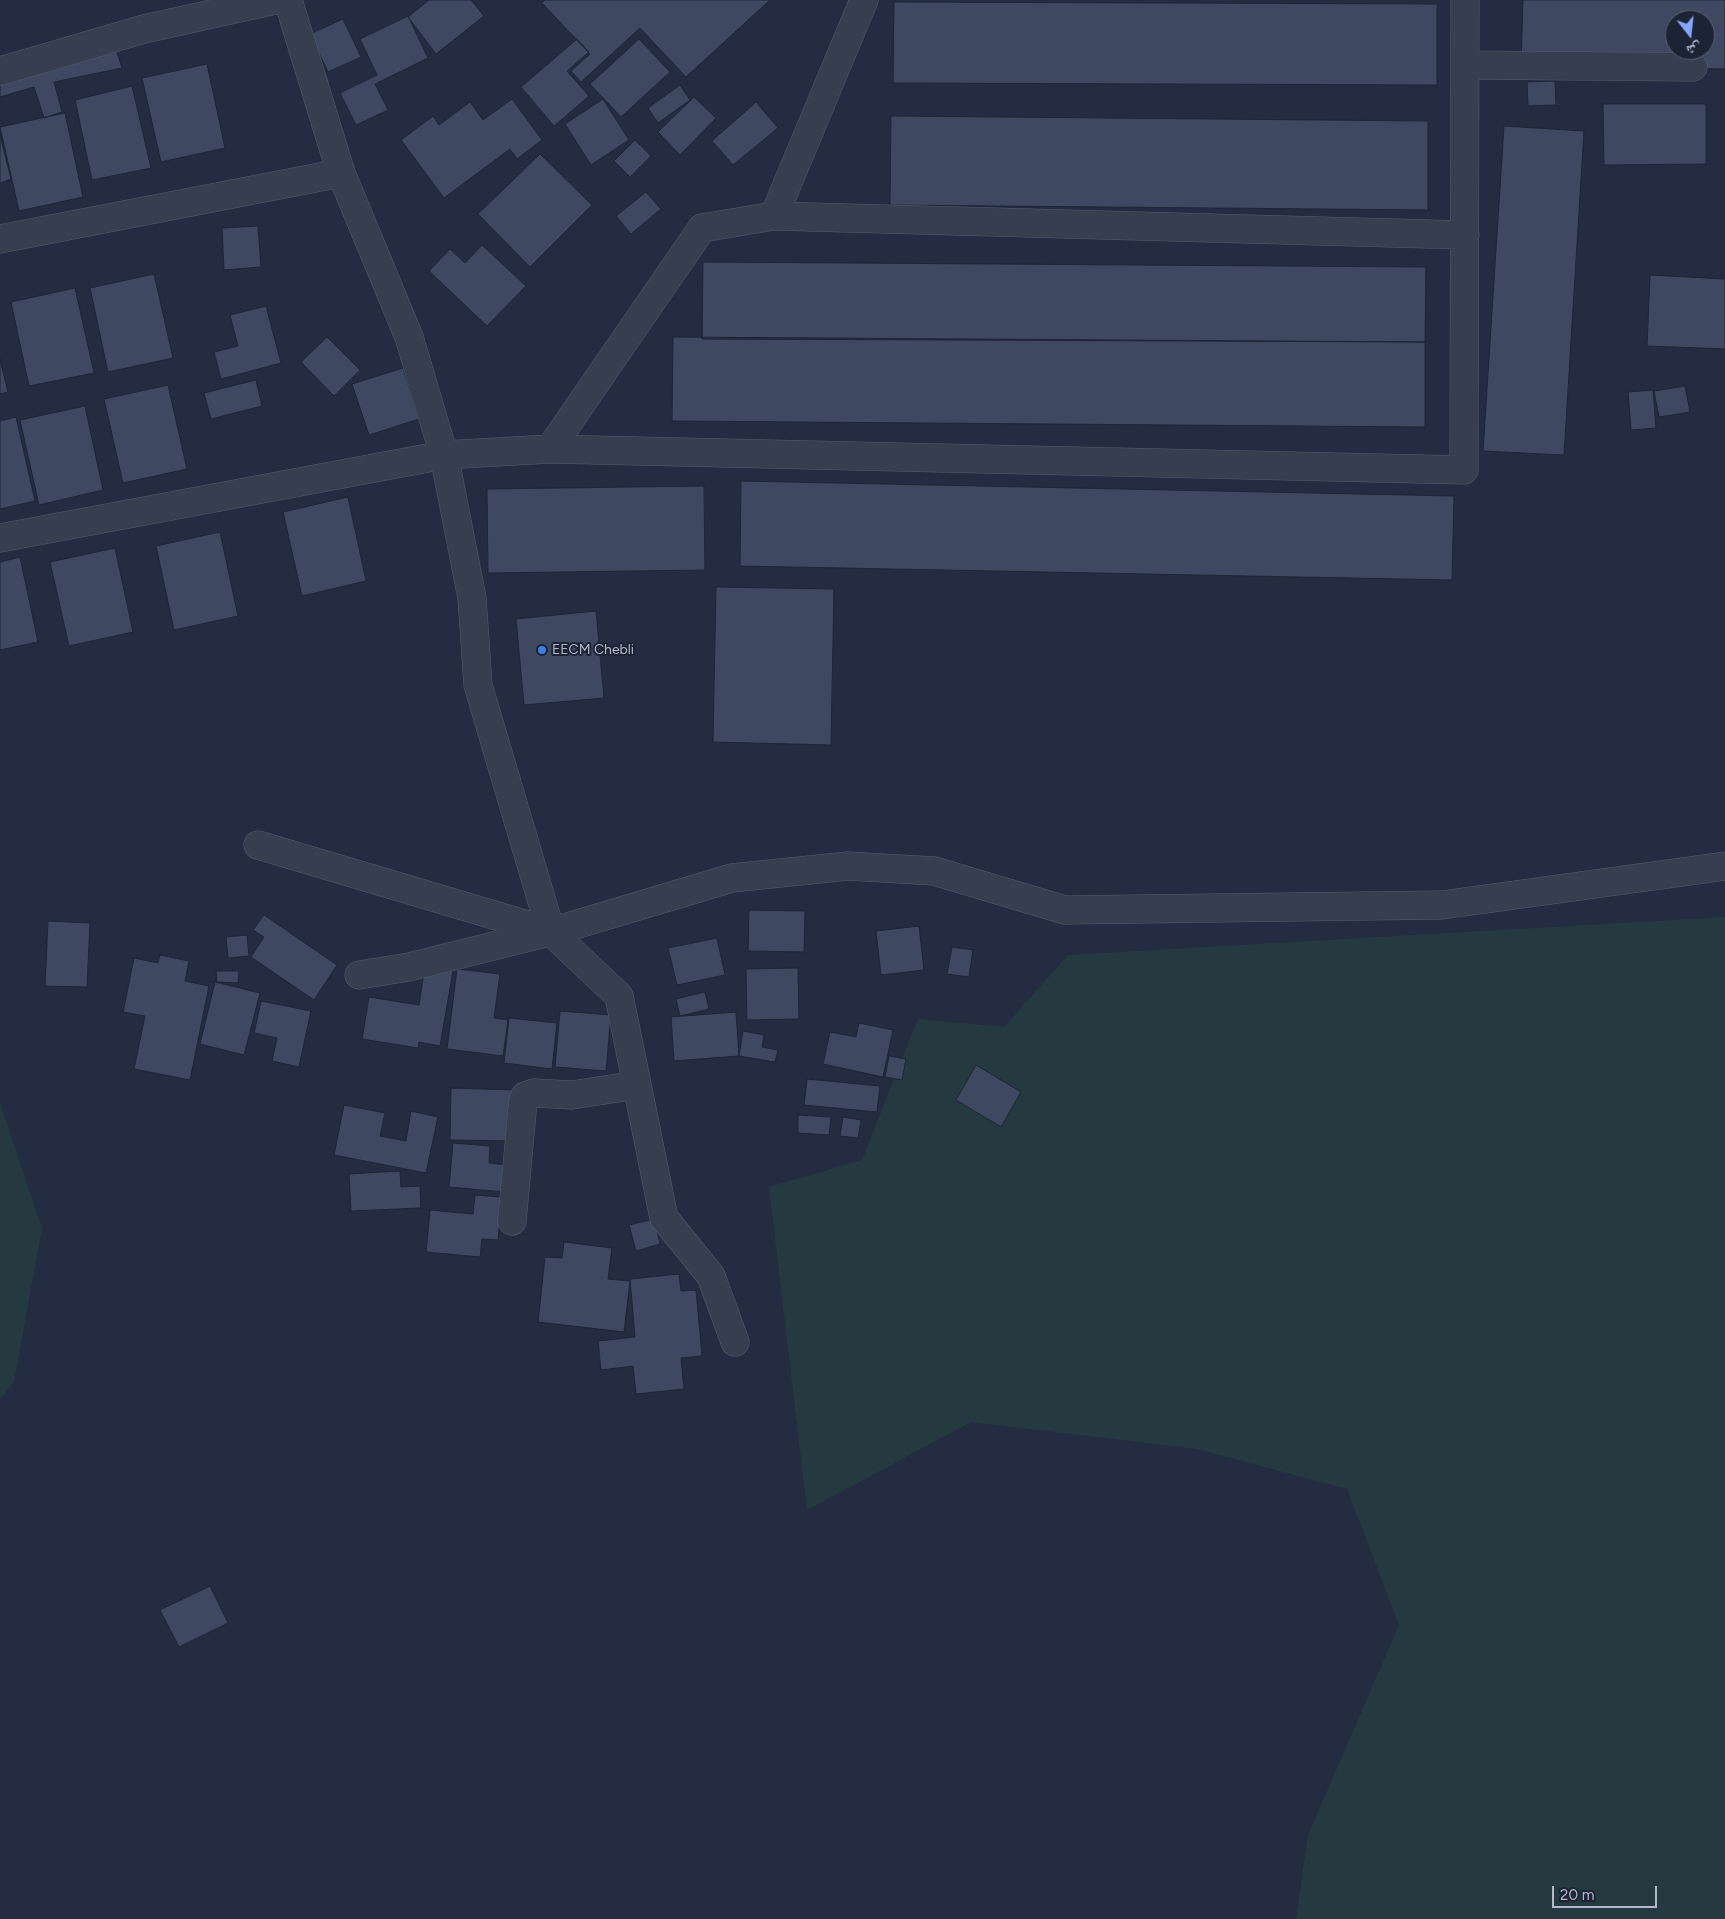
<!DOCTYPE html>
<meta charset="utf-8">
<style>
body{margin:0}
#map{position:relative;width:1725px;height:1919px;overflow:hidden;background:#232c40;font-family:Figtree,"Noto Naskh Arabic",sans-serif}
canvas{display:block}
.north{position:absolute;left:1665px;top:10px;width:50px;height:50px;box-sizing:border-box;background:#1c2334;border:1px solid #585f70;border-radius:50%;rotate:164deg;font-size:14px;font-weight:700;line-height:20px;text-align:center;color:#b3b9ca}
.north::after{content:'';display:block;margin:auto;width:18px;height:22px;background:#84a6fe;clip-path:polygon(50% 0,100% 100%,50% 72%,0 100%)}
.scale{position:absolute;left:1552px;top:1886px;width:105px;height:22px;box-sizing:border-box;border:2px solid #b3b9ca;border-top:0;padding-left:6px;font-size:15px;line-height:18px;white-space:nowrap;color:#b3b9ca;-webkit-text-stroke:4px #1c2334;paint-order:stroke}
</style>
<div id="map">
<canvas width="1725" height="1919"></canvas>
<div class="north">ش</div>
<div class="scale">20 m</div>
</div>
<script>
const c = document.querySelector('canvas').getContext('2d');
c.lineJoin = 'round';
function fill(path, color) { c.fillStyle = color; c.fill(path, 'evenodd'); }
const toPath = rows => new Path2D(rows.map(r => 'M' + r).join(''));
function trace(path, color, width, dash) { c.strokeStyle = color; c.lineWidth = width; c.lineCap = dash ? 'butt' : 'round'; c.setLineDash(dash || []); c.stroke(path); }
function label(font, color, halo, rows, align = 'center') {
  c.font = font + ' Figtree,sans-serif'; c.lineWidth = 4; c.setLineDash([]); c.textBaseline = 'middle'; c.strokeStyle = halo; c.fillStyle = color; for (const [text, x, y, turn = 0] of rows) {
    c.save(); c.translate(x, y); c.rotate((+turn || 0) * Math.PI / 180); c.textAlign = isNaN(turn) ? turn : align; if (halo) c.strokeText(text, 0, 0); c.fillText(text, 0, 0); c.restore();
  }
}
const green = toPath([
 [1725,917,1725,1919,1296,1919,1308,1835,1399,1625,1347,1489,1197,1449,971,1422,807,1510,769,1187,862,1160,918,1019,1004,1027,1068,955],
 [0,1103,42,1228,14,1382,0,1400]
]);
const building = toPath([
 [429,0,471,0,484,16,436,54,408,17,429,0],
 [545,0,770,0,686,77,640,28,581,82,571,71,590,54,542,3,545,0],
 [1523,0,1725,0,1725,69,1521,65,1523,0],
 [1675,20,1705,20,1705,50,1675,50,1675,20],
 [894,2,1437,4,1437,85,893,83,894,2],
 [408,16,428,58,375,84,388,110,356,125,340,93,377,75,360,39,408,16],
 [343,19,361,57,328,72,310,34,343,19],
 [577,39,589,52,567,71,589,96,554,126,521,87,577,39],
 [639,39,670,72,621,117,590,84,639,39],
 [116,49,122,68,54,82,62,112,44,118,34,87,0,97,0,84,116,49],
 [207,64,225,148,161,162,142,78,207,64],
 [1555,81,1556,105,1528,106,1527,82,1555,81],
 [680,85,690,100,658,123,648,108,680,85],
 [132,86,151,168,92,180,75,100,132,86],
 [694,97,716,118,680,155,658,132,694,97],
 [512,99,542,140,517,159,510,149,444,198,401,140,433,116,439,125,470,102,483,120,512,99],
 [603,99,629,140,591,165,565,124,603,99],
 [756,102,778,128,733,165,712,141,756,102],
 [1603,104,1706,104,1706,164,1604,165,1603,104],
 [65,113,83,197,19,211,0,127,65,113],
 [891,116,1428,121,1428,210,890,205,891,116],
 [1504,126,1584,131,1564,455,1483,451,1504,126],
 [0,135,11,179,0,183,0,135],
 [635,140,651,156,630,177,614,161,635,140],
 [540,154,592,205,530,267,478,214,540,154],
 [646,192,661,209,631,234,616,216,646,192],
 [258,226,261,267,224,270,222,228,258,226],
 [482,245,526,286,487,326,429,271,450,249,465,263,482,245],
 [703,262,1426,267,1425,342,702,339,703,262],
 [154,274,173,358,108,372,90,288,154,274],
 [1650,275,1725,279,1725,349,1647,346,1650,275],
 [75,288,94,373,29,386,11,302,75,288],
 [266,306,281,363,221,379,214,352,238,346,230,315,266,306],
 [327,337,360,370,334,396,301,362,327,337],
 [673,337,1425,342,1425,427,672,421,673,337],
 [0,359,8,392,0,394,0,359],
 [403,368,419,419,369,435,352,384,403,368],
 [256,380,262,406,211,419,204,393,256,380],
 [168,385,187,469,123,483,104,399,168,385],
 [1685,386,1690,412,1659,417,1654,391,1685,386],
 [1653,390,1656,428,1631,430,1628,392,1653,390],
 [85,406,103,490,39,505,20,420,85,406],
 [16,417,35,501,0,509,0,421,16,417],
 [741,481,1454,496,1452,580,740,566,741,481],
 [704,486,705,570,488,573,487,489,704,486],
 [348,497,366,581,302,596,283,512,348,497],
 [220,532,238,616,174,630,156,546,220,532],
 [115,548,133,632,69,646,50,562,115,548],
 [20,557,38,642,0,650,0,562,20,557],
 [716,587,834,589,831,745,713,742,716,587],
 [596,611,604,698,524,705,516,619,596,611],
 [749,910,805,911,804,952,748,951,749,910],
 [264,915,337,965,314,1000,251,957,264,937,253,930,264,915],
 [48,921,90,923,87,987,45,986,48,921],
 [919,926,924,970,881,975,876,931,919,926],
 [247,935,249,956,228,958,226,937,247,935],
 [717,938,725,975,677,985,668,948,717,938],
 [952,947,973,950,969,977,947,974,952,947],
 [160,955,189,961,185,981,209,986,190,1080,134,1069,145,1016,123,1012,134,958,158,963,160,955],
 [425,966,453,971,440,1046,419,1042,418,1048,362,1039,369,997,419,1005,425,966],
 [798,968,799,1019,747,1020,746,969,798,968],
 [457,969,500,974,494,1018,508,1020,503,1056,447,1049,457,969],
 [216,971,239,971,238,983,217,982,216,971],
 [215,982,260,993,244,1055,200,1044,215,982],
 [705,992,709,1009,680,1016,676,999,705,992],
 [261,1001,311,1011,299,1067,272,1061,277,1038,254,1033,261,1001],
 [560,1011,611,1015,606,1071,555,1067,560,1011],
 [736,1012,739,1056,674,1061,671,1017,736,1012],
 [509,1018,557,1023,552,1069,504,1063,509,1018],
 [859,1023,893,1030,883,1077,823,1064,830,1032,856,1037,859,1023],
 [743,1031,764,1035,762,1047,778,1050,775,1062,739,1056,743,1031],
 [889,1056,906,1059,902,1080,885,1077,889,1056],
 [976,1065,1021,1092,1001,1127,956,1100,976,1065],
 [807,1079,880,1086,877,1112,804,1105,807,1079],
 [451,1088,514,1090,513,1141,450,1140,451,1088],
 [344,1105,385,1113,380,1136,406,1141,411,1111,438,1117,426,1173,334,1155,344,1105],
 [798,1115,831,1117,829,1135,798,1133,798,1115],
 [843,1117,861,1120,858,1138,840,1136,843,1117],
 [453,1143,490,1146,489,1163,507,1165,505,1192,449,1187,453,1143],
 [400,1171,401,1187,420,1186,421,1208,351,1211,349,1174,400,1171],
 [475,1195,502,1197,498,1240,482,1239,480,1257,426,1252,430,1210,473,1214,475,1195],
 [654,1219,660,1244,636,1251,629,1225,654,1219],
 [564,1242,612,1248,608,1279,630,1281,624,1332,538,1322,545,1257,562,1258,564,1242],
 [679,1274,681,1291,696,1290,702,1356,681,1358,684,1389,636,1394,633,1366,601,1370,598,1341,635,1337,630,1279,679,1274],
 [210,1586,228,1623,179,1647,160,1610,210,1586]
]);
const minor = toPath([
 [288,0,341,173,409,337,444,455,472,598,478,685,551,932,619,996,664,1218,711,1276,735,1342],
 [1465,65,1693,67],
 [0,71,144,29,275,0],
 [774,216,864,0],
 [0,239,341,173],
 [550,449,702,228,774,216,1465,235],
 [0,538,444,455,550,449,1464,470,1465,0],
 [258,845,551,932,732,878,848,866,934,871,1065,910,1442,905,1725,866],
 [359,975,409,967,550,932],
 [512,1221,523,1101,525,1096,534,1093,572,1095,637,1085]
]);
const markers = [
 [542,650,5,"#3f7fe0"]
];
const poiNames = [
 ["EECM Chebli",552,650]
];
fill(green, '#253a40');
fill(building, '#3e4860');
trace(building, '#1e2536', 1);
trace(minor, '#555c6d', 29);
trace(minor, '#373e4f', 28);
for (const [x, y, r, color] of markers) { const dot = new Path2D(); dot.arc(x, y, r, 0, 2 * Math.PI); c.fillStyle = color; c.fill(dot); trace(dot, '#1c2334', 2); }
label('14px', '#b3b9ca', '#1c2334', poiNames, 'left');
</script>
